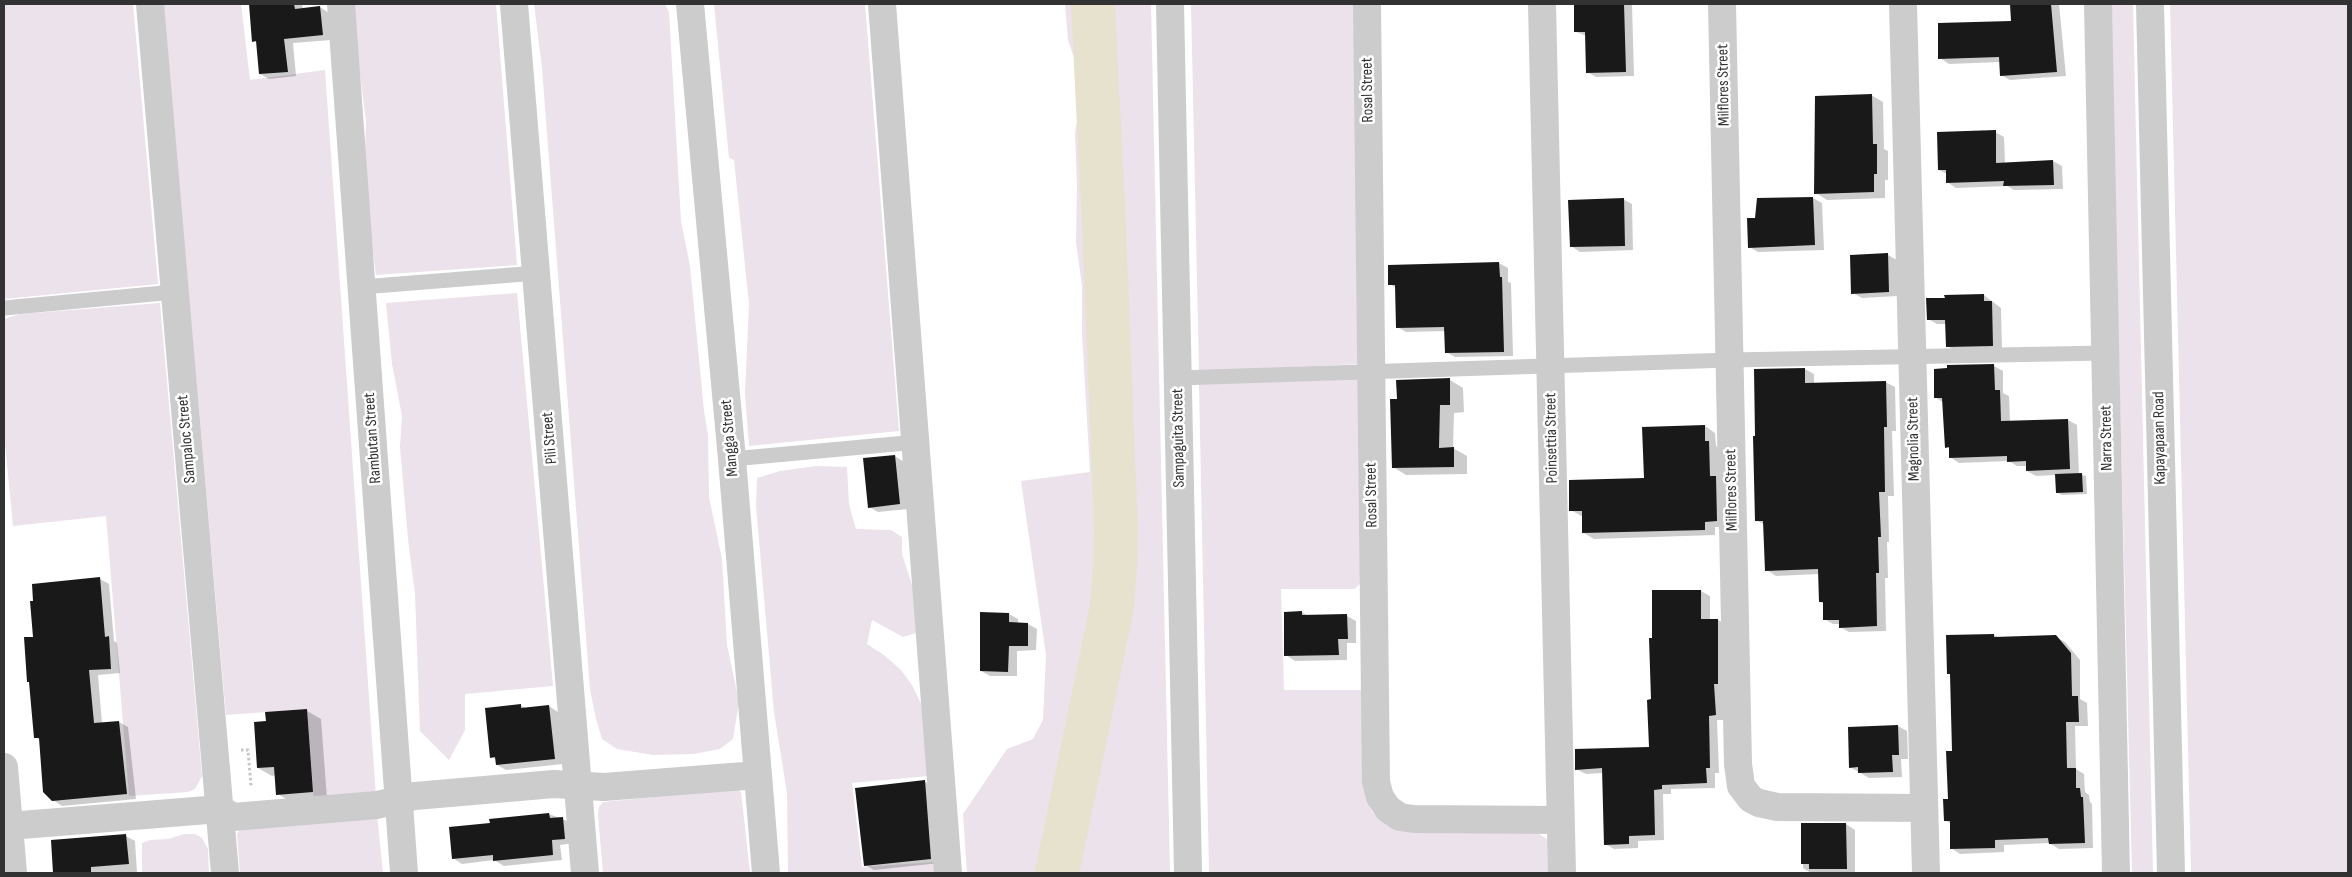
<!DOCTYPE html>
<style>
body{margin:0}
#map{position:relative;width:2352px;height:877px;overflow:hidden;background:#fff;font-family:"Sofia Sans Condensed",sans-serif}
canvas{display:block}
.frame{position:absolute;inset:0;border:5px solid #323232;pointer-events:none}
</style>
<div id="map">
<canvas width="2352" height="877"></canvas>
<div class="frame"></div>
</div>
<script>
const c = document.querySelector('canvas').getContext('2d');
c.lineJoin = 'round';
function fill(path, color) { c.fillStyle = color; c.fill(path, 'evenodd'); }
const toPath = rows => new Path2D(rows.map(r => 'M' + r).join(''));
function trace(path, color, width, dash) { c.strokeStyle = color; c.lineWidth = width; c.lineCap = dash ? 'butt' : 'round'; c.setLineDash(dash || []); c.stroke(path); }
function label(font, color, halo, rows, align = 'center') {
  c.font = font + ' "Sofia Sans Condensed",sans-serif'; c.lineWidth = 5; c.setLineDash([]); c.textBaseline = 'middle'; c.strokeStyle = halo; c.fillStyle = color; for (const [text, x, y, turn = 0] of rows) {
    c.save(); c.translate(x, y); c.rotate((+turn || 0) * Math.PI / 180); c.textAlign = isNaN(turn) ? turn : align; if (halo) c.strokeText(text, 0, 0); c.fillText(text, 0, 0); c.restore();
  }
}
const green = toPath([
 [4,4,133,4,158,284,4,299],
 [163,4,241,4,250,80,325,70,376,797,314,802,307,709,226,715],
 [351,4,496,4,517,265,376,275,364,181,366,121],
 [534,4,665,4,669,12,681,221,690,266,704,411,708,435,709,497,722,559,727,645,739,702,733,739,720,749,694,754,653,755,617,749,602,739,596,719,590,689,542,68],
 [714,4,865,4,899,431,749,446,745,394,749,304,734,160,729,158],
 [1065,4,1151,4,1170,873,967,873,963,814,1007,749,1033,739,1043,720,1046,655,1021,481,1090,472,1082,333,1082,286,1076,242,1077,185,1075,133,1083,84,1068,40],
 [1191,4,1355,4,1360,364,1199,371],
 [2110,4,2133,4,2153,873,2132,873],
 [2170,4,2348,4,2348,873,2191,873],
 [517,293,553,686,465,694,465,730,449,760,420,731,415,594,408,539,400,447,402,416,392,364,386,303],
 [160,303,202,776,195,789,188,792,129,796,106,516,13,526,4,434,4,319,20,314],
 [1360,378,1362,581,1355,589,1281,589,1284,690,1364,690,1368,802,1372,812,1388,826,1398,829,1536,832,1548,840,1551,873,1209,873,1199,384],
 [816,466,847,467,849,505,856,529,891,530,902,537,902,554,915,594,916,633,903,637,872,620,867,644,884,655,901,670,912,685,924,710,929,776,852,783,862,867,935,862,936,873,788,873,787,793,774,712,756,506,757,478,780,471],
 [737,789,741,792,750,873,603,873,598,815,599,807,603,802],
 [377,814,383,873,240,873,237,834,244,824],
 [184,834,195,834,202,838,208,849,209,873,142,873,142,843,150,840,168,839]
]);
const shadow = toPath([
 [250,4,302,4,303,9,320,7,329,13,331,40,293,43,296,76,269,79,260,74,258,43,254,41],
 [1575,4,1632,4,1634,76,1596,77,1587,72,1587,36,1576,32],
 [2011,4,2059,4,2066,76,2010,80,2001,75,2000,62,1949,64,1940,58,2012,22],
 [1871,95,1883,102,1884,149,1888,151,1888,180,1885,180,1885,198,1827,200,1816,193],
 [1995,132,2004,137,2005,164,2053,161,2062,166,2063,189,2014,190,2007,186,1956,188,1947,182,1947,174,1939,170],
 [1813,198,1822,203,1824,250,1758,252,1749,247,1757,220,1758,199],
 [1623,199,1632,204,1633,250,1580,252,1571,246],
 [1888,255,1897,260,1898,296,1862,298,1853,293],
 [1499,263,1508,268,1508,282,1511,283,1513,356,1455,357,1446,352,1446,331,1406,332,1397,327,1396,288,1390,284],
 [1984,295,2001,308,2002,350,1956,351,1947,346,1946,324,1937,324,1928,319,1946,299],
 [1994,366,2003,371,2003,393,2009,396,2010,422,2068,420,2077,425,2079,474,2086,476,2087,494,2062,495,2058,493,2057,475,2036,476,2027,471,2027,466,2017,466,2009,461,1959,463,1950,457,1950,449,1946,447,1943,402,1936,398],
 [1805,369,1814,374,1814,384,1885,382,1895,387,1896,431,1892,431,1894,496,1888,496,1889,542,1887,542,1888,578,1885,578,1886,631,1849,632,1840,627,1840,624,1833,624,1824,619,1824,604,1820,602,1819,574,1776,576,1767,570,1765,525,1756,520,1756,437],
 [1450,380,1463,388,1464,412,1454,413,1453,448,1467,456,1467,474,1406,475,1393,467,1398,400],
 [1705,426,1715,433,1716,446,1719,448,1728,527,1715,527,1715,535,1594,539,1584,533,1583,517,1571,510,1645,479],
 [895,456,904,462,908,509,878,512,869,507],
 [100,579,109,584,114,641,117,643,120,673,98,675,102,724,119,722,128,727,136,799,62,806,53,800,40,740,35,737,34,638],
 [1701,591,1710,596,1710,620,1718,620,1727,625,1724,720,1717,720,1719,773,1715,773,1715,788,1671,789,1671,794,1663,794,1664,840,1638,841,1638,848,1614,849,1605,844,1603,773,1586,774,1576,769,1650,749,1654,639],
 [1302,612,1308,616,1347,616,1356,621,1356,643,1347,643,1347,660,1295,661,1286,655],
 [1009,614,1018,619,1018,624,1028,624,1037,629,1036,650,1017,651,1017,676,990,676,981,671],
 [1994,635,2000,638,2056,637,2065,642,2080,660,2080,699,2087,703,2088,726,2075,726,2076,769,2084,774,2085,792,2089,795,2090,802,2092,804,2093,848,2059,849,2049,843,2004,845,2004,852,1960,854,1951,848,1951,824,1945,820,1949,800,1954,752,1951,675,1949,674],
 [520,705,526,708,549,706,558,712,563,764,506,770,497,765,497,760,491,757],
 [307,711,321,719,327,799,291,802,278,794,276,775,272,776,258,768,267,722],
 [1898,726,1907,731,1908,759,1901,759,1902,777,1869,778,1850,767],
 [925,782,934,787,940,863,874,870,865,865],
 [549,814,572,823,574,843,560,845,562,860,504,866,494,860,462,864,453,858,491,824],
 [1802,824,1846,824,1855,830,1855,873,1811,873,1803,868],
 [126,836,135,841,137,873,54,873,52,841]
]);
const river = toPath([
 [1057,873,1112,607,1115,569,1116,529,1104,226,1093,4]
]);
const building = toPath([
 [249,4,294,4,295,9,320,6,323,35,284,39,288,72,259,74,256,41,252,42],
 [1574,4,1624,4,1626,72,1586,73,1585,32,1574,32],
 [2010,4,2051,4,2057,72,2000,76,1999,57,1938,59,1938,23,2011,21],
 [1872,94,1873,144,1877,144,1877,174,1874,174,1874,192,1814,194,1815,96],
 [1996,130,1996,163,2053,160,2054,185,2003,186,2004,181,1946,183,1946,170,1938,170,1937,132],
 [1813,197,1815,245,1748,248,1747,218,1755,218,1757,198],
 [1624,198,1625,246,1570,247,1568,200],
 [1888,253,1889,292,1851,294,1850,255],
 [1499,262,1500,277,1502,277,1504,352,1445,353,1444,327,1396,328,1395,285,1388,285,1388,265],
 [1984,294,1984,301,1992,301,1993,346,1946,347,1945,320,1927,320,1926,298,1945,298,1944,295],
 [1994,364,1995,390,2000,390,2001,421,2068,419,2070,469,2026,471,2026,461,2007,462,2007,456,1949,458,1949,447,1945,448,1942,398,1934,398,1934,369,1947,368,1947,365],
 [1805,368,1805,383,1886,381,1887,427,1884,427,1885,492,1879,492,1881,537,1878,537,1879,573,1876,573,1877,626,1839,628,1839,620,1823,620,1823,602,1819,602,1818,569,1765,571,1763,521,1755,521,1753,436,1755,436,1754,369],
 [1450,378,1450,405,1440,405,1439,448,1454,447,1454,467,1392,468,1390,399,1397,399,1396,380],
 [1705,425,1705,441,1709,441,1710,476,1716,476,1717,521,1705,522,1705,530,1582,533,1582,511,1569,511,1569,480,1644,478,1642,427],
 [895,455,900,504,868,508,863,458],
 [2082,473,2083,492,2056,493,2055,474],
 [100,577,105,637,109,636,111,669,89,670,94,723,119,721,127,794,52,801,43,792,39,738,34,738,29,682,27,682,24,637,33,637,30,601,33,601,32,584],
 [1652,590,1701,590,1701,619,1718,619,1718,684,1714,684,1716,715,1709,716,1710,768,1706,768,1707,783,1662,785,1662,789,1654,790,1655,835,1629,836,1629,844,1604,845,1602,768,1575,770,1575,749,1649,747,1647,700,1651,699,1649,638,1652,638],
 [1302,611,1302,615,1347,614,1348,639,1338,639,1339,655,1284,656,1284,612],
 [980,612,1009,613,1009,622,1028,623,1028,646,1009,646,1008,672,980,671],
 [1994,634,1994,637,2056,635,2071,653,2072,696,2078,696,2079,722,2066,722,2067,768,2076,768,2076,788,2080,788,2081,797,2083,797,2085,843,2049,844,2048,838,1995,840,1995,848,1950,849,1950,821,1944,821,1943,799,1948,799,1946,751,1952,751,1950,674,1947,674,1946,635],
 [521,704,521,708,549,705,555,759,496,765,495,757,490,758,485,708],
 [307,709,313,792,276,795,274,767,257,768,254,722,266,721,265,712],
 [1898,725,1899,755,1892,755,1893,772,1858,773,1858,767,1849,768,1848,727],
 [925,780,931,859,864,866,855,788],
 [549,813,550,818,563,817,565,839,552,840,553,855,493,861,493,855,452,859,449,827,490,823,489,819],
 [1801,823,1846,823,1847,869,1809,869,1809,864,1801,864],
 [126,834,129,864,91,867,91,873,53,873,51,840]
]);
const path = toPath([
 [241,750,248,750,251,786]
]);
const service = toPath([
 [362,287,537,273],
 [4,308,174,292],
 [1178,378,1730,360,2105,353],
 [732,459,917,442]
]);
const minor = toPath([
 [150,4,225,873],
 [341,4,404,873],
 [514,4,585,873],
 [690,4,732,459,766,873],
 [882,4,948,873],
 [1170,4,1188,873],
 [1367,4,1376,782,1380,797,1388,809,1400,817,1414,819,1560,820],
 [1542,4,1562,873],
 [1722,4,1738,764,1741,786,1751,799,1759,803,1777,807,1923,808],
 [1903,4,1926,873],
 [2098,4,2116,873],
 [4,767,13,873],
 [9,826,220,809,233,817,377,805,415,796,554,784,604,787,757,775]
]);
const tertiary = toPath([
 [2150,4,2171,873]
]);
const streetNames = [
 ["Milflores Street",1724,85,-91],
 ["Rosal Street",1368,90,-91],
 ["Rambutan Street",373,438,-94],
 ["Pili Street",550,438,-95],
 ["Mangga Street",730,438,-95],
 ["Sampaguita Street",1179,438,-91],
 ["Poinsettia Street",1552,438,-91],
 ["Narra Street",2107,438,-91],
 ["Kapayapaan Road",2160,438,-91],
 ["Sampaloc Street",187,439,-95],
 ["Magnolia Street",1914,439,-91],
 ["Milflores Street",1732,490,-91],
 ["Rosal Street",1372,495,-91]
];
fill(green, '#ebe2ec');
fill(shadow, '#0003');
trace(river, '#e7e2ce', 44);
fill(building, '#191919');
trace(path, '#c6c6c6', 3, [2.5, 2.5]);
trace(service, '#ccc', 15);
trace(minor, '#ccc', 28);
trace(tertiary, '#ccc', 28);
label('16px', '#323232', '#fff', streetNames);
</script>
